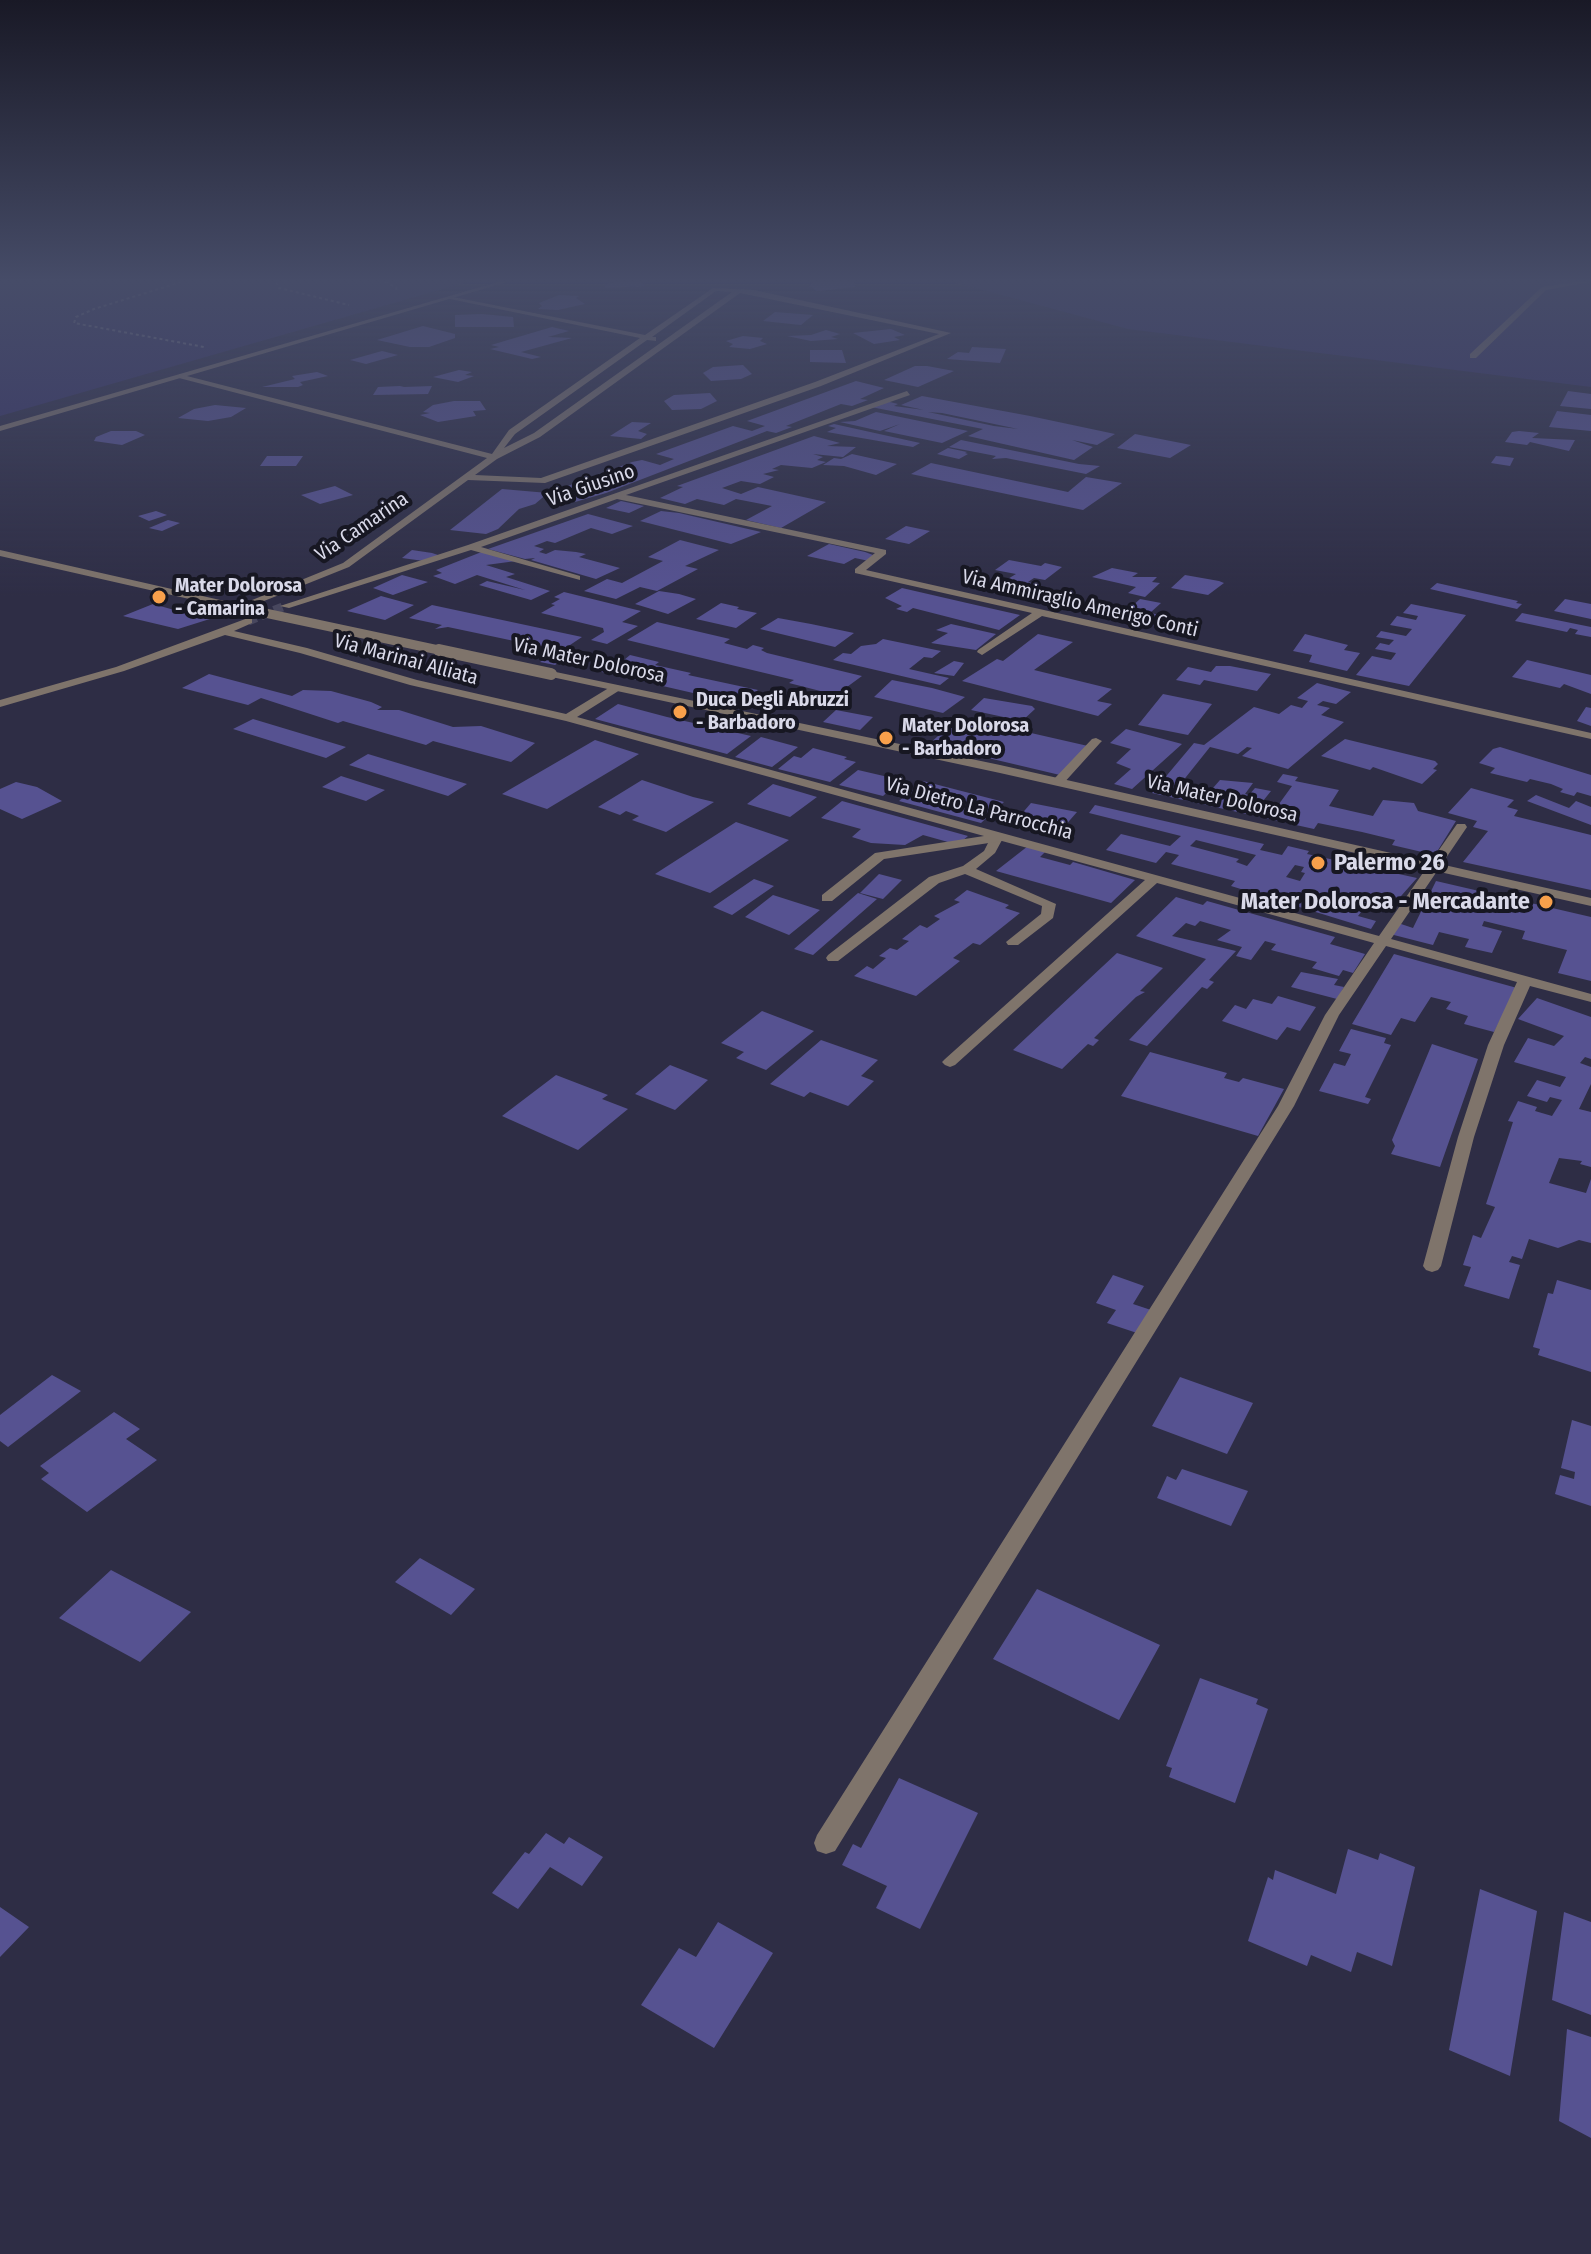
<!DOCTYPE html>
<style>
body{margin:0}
canvas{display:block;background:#2e2d45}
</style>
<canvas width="1591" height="2254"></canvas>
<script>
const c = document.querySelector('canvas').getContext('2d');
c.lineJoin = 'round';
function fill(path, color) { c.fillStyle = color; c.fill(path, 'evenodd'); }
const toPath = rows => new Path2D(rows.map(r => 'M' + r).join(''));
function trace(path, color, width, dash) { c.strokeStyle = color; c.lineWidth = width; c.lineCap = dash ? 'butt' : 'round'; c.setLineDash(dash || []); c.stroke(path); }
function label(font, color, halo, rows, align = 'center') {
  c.font = font + ' "Fira Sans Condensed",sans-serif'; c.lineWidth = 8; c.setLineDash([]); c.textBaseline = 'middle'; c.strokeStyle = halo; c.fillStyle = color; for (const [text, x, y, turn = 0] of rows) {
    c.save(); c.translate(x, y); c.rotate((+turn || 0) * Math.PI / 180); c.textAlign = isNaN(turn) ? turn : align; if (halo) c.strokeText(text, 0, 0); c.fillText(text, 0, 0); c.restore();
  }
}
const green = toPath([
 [0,282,467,282,0,416],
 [953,282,1591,282,1591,387,1128,329]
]);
const building = toPath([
 [615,282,641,282,645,286,606,288,604,285],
 [813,282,854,282,856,287,817,291,809,286],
 [559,295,579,296,576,298,585,304,558,310,538,309,542,306,539,303],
 [775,312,813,315,801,325,763,321],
 [482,314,513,317,514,327,455,327,455,315],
 [423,326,455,334,455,338,429,347,410,347,377,340],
 [552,327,569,331,548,337,572,338,521,352,541,357,532,359,490,349,499,347,491,345],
 [891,329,905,335,894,337,900,340,874,344,853,333],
 [826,330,840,334,831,337,838,339,811,341,787,336,811,335],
 [743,336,763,338,760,341,767,344,750,349,729,347,733,344,726,341],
 [972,347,1006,349,1000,363,947,359,958,352,969,353],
 [810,350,842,350,846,363,810,362],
 [382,351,398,355,366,364,350,360],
 [743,365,752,374,741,379,711,381,703,373,713,367],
 [915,366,927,366,954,371,918,387,884,380],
 [459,370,472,372,465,375,474,376,458,382,433,377],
 [317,372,328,376,300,382,303,385,298,387,262,387,295,379,292,376],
 [856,381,884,388,860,399,868,400,852,406,841,404,786,426,792,427,776,433,767,431,606,493,575,502,565,500,575,496,557,490,632,462,642,460,660,465,674,459,656,454,733,426,752,431,765,426,747,421],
 [400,386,404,387,432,386,428,394,373,395,378,387],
 [1568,391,1591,394,1591,409,1560,406],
 [710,393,717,401,701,409,672,410,664,401,674,395],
 [922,396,1030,416,1115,434,1097,445,1072,440,1093,447,1074,460,968,436,983,429,871,407,886,401,898,404,894,406,924,410,901,405],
 [928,412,942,413,1018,429,994,426],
 [454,401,480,401,486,410,473,411,476,416,438,422,420,415,430,413,423,412,433,405],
 [215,405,246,408,231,417,208,421,178,418,194,409],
 [1557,411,1591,415,1591,431,1549,427],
 [876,412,910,419,968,431,942,443,884,431,900,424,880,431,840,422,855,421],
 [632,422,651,423,638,431,647,434,641,439,610,436],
 [834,424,843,426,920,443,913,447,827,432,836,428,828,426],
 [111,431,136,431,145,435,122,445,94,441,96,437],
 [1519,431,1539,433,1532,438,1575,440,1569,451,1530,442,1527,445,1505,442,1512,432],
 [1135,434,1191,445,1170,458,1117,448],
 [814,436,840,443,827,446,856,447,843,457,813,454,823,457,817,460,826,462,812,468,781,465,772,469,779,470,763,474,774,477,760,484,741,481,722,488,741,494,758,487,826,502,781,528,746,520,772,506,736,499,724,505,697,499,685,504,660,498,683,487,677,486],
 [961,440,1079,464,1100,466,1086,474,1006,458,992,459,996,456,949,447],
 [948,448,967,452,965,453,968,454,959,459,937,454],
 [852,454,897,464,876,475,844,466,823,465,834,458,841,459],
 [267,456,303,456,296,466,260,466],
 [1496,456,1507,457,1514,458,1510,466,1491,463],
 [931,463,1068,492,1086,477,1122,483,1083,510,911,474],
 [335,486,353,495,320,504,301,495],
 [502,489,548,493,535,504,519,509,498,529,486,534,450,530],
 [621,501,644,506,629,513,606,508],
 [156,511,167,515,149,521,138,516],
 [661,511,679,513,761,532,731,544,640,521],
 [588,514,633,526,612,534,591,528,555,543,547,541,534,546,544,549,539,552,546,554,555,550,576,552,586,554,579,557,620,568,596,579,531,560,535,558,525,559,488,549],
 [168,520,180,523,162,531,149,528],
 [906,526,930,531,909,544,885,539],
 [680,540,719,550,685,566,698,569,657,591,640,587,616,599,584,591,607,579,622,583,663,561,648,557],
 [829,544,865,552,873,555,869,561,855,558,844,564,807,556],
 [412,550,432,553,441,556,424,561,402,558],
 [484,551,516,561,486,565,515,574,506,577,550,591,531,600,479,585,487,581,525,590,477,575,455,584,433,576,442,573,436,570],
 [1009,560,1041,566,1045,563,1062,567,1045,580,1034,578,1028,582,1039,585,1024,596,991,589,1016,574,995,570],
 [1112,568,1138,573,1132,577,1157,577,1152,582,1160,583,1145,597,1128,593,1136,587,1092,577],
 [402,575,428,582,393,595,373,588],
 [1185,575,1219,581,1224,583,1208,595,1171,588],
 [1437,583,1518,601,1516,603,1522,604,1517,609,1430,589],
 [902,588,967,603,1020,615,999,630,913,608,907,612,896,609,902,606,885,598],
 [659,591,679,594,696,599,668,614,635,604],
 [564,592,641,611,622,622,638,626,607,644,591,640,604,632,603,628,541,613,555,605,551,604,560,599,554,597],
 [381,596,414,605,385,620,347,611],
 [1140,599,1161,603,1150,613,1187,620,1177,631,1118,619],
 [1565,599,1591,604,1591,619,1554,611],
 [721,603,739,607,737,609,757,613,736,628,696,619],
 [153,604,199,617,206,613,213,618,178,629,123,616],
 [1411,604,1466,615,1409,686,1356,675,1372,656,1391,660,1394,656,1396,653,1375,649,1380,643,1389,645,1394,640,1376,637,1381,631,1406,636,1412,629,1390,625,1397,616,1416,620,1418,616,1403,613],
 [432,605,549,630,582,637,561,651,526,643,519,647,513,646,519,642,448,627,435,629,442,625,409,618],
 [1522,613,1591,627,1591,637,1575,634,1578,630,1570,628,1567,632,1515,621],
 [778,618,811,624,854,633,835,647,760,629],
 [657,622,730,639,724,643,747,649,753,645,764,648,761,650,767,653,862,676,836,695,789,683,794,680,627,640],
 [951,624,996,634,976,650,931,643,948,633,936,630],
 [1038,634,1073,642,1034,670,1112,689,1097,701,1112,704,1098,716,962,681,997,659,1003,661],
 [1305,634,1348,645,1344,650,1360,653,1347,671,1309,662,1312,655,1293,651],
 [883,639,941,651,932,658,924,657,909,669,949,678,940,685,833,660,843,653,851,654,861,646,876,644],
 [552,654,567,657,555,665,540,662],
 [630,655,659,662,655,665,691,673,688,675,758,690,741,704,593,670,612,657,624,660],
 [1527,660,1591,675,1591,694,1564,684,1560,688,1512,677],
 [954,661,964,663,954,676,934,673],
 [1216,666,1230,666,1271,674,1257,691,1204,680,1200,685,1176,680,1188,667,1211,672],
 [209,674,292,696,303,690,331,691,371,702,382,707,377,710,399,710,453,727,481,726,535,743,511,762,433,741,426,745,343,721,338,723,261,698,248,705,182,688],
 [892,680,932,688,965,697,943,713,874,697],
 [1317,683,1351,692,1336,704,1323,701,1317,705,1330,708,1321,715,1344,722,1288,769,1242,756,1252,748,1247,747,1238,754,1210,747,1182,782,1213,788,1220,780,1253,783,1245,794,1249,795,1255,788,1271,791,1263,801,1279,804,1292,786,1277,782,1283,774,1298,777,1295,781,1339,790,1329,806,1373,816,1383,800,1414,803,1418,811,1456,821,1435,855,1392,845,1395,840,1362,832,1318,823,1314,829,1152,793,1194,743,1204,745,1254,707,1279,714,1291,705,1302,708,1308,701,1297,698],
 [1163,694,1212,704,1188,735,1138,725],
 [984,698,1032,706,1035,709,1022,721,971,710],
 [618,704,667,717,751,736,727,754,595,719],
 [1586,707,1591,708,1591,726,1577,721],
 [836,710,873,717,860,730,823,722],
 [253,719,346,747,326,758,233,729],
 [956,720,970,724,974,720,1088,746,1060,775,929,744],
 [1126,729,1182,744,1132,789,1114,784,1131,769,1116,763,1131,749,1110,743],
 [761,737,798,747,772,767,735,757],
 [1345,739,1435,761,1438,764,1433,769,1437,770,1422,784,1373,767,1370,770,1321,756],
 [595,740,639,754,547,809,502,794],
 [1500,747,1591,775,1591,796,1577,792,1574,796,1560,792,1563,789,1551,784,1530,779,1527,782,1490,773,1495,768,1479,763,1493,749],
 [813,748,847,757,844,759,856,762,830,782,778,769,794,756,801,758],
 [368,754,467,784,448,796,349,765],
 [858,770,901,780,883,796,839,785],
 [341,776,385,790,366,801,322,787],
 [642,780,693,797,714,802,666,832,632,820,639,816,626,811,620,815,598,807],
 [923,781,1004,802,981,823,899,801],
 [16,782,37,787,62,801,22,819,0,809,0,789],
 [773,784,807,794,817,797,790,817,747,804],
 [1471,788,1514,800,1507,807,1518,810,1514,816,1591,835,1591,890,1463,862,1488,831,1473,827,1477,821,1448,813],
 [1536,795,1569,808,1576,801,1591,807,1591,825,1527,801],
 [842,801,968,836,962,841,948,842,923,835,905,845,871,843,852,837,861,829,821,818],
 [1031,803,1077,812,1063,828,1072,831,1065,840,1007,822,1013,815,1019,817],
 [1095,805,1264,844,1260,850,1282,855,1288,846,1309,851,1307,854,1417,878,1386,913,1365,907,1358,916,1376,921,1371,929,1231,886,1235,881,1171,864,1179,855,1166,852,1156,863,1106,850,1121,834,1170,846,1181,836,1089,813],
 [1196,840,1256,855,1247,866,1236,862,1239,859,1190,846],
 [1295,865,1304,867,1301,872,1305,873,1300,881,1286,877],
 [736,822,789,840,710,893,655,874],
 [1028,846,1046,851,1040,857,1070,865,1073,862,1135,880,1111,903,996,871],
 [879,874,902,880,883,899,860,893],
 [754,879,774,886,732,915,713,907],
 [1436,881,1591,917,1591,981,1558,973,1567,950,1522,939,1525,931,1484,921,1482,926,1502,931,1492,953,1465,947,1469,939,1439,932,1433,945,1390,934,1398,923,1413,928],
 [967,890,1009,905,1005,908,1020,913,980,945,973,943,953,958,960,961,916,996,854,976,867,966,873,969,886,958,879,956,890,948,897,950,909,941,902,939,920,925,927,928,940,919,934,916,960,902,954,900],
 [858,893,877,899,813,955,794,949],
 [773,895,820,910,789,935,745,917],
 [1176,897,1203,905,1207,901,1335,937,1330,944,1365,954,1353,973,1343,970,1339,976,1312,968,1317,962,1271,950,1276,944,1265,941,1251,960,1236,956,1242,947,1217,940,1231,930,1200,921,1195,926,1186,923,1172,936,1236,951,1209,980,1214,982,1207,989,1202,987,1147,1046,1129,1040,1206,959,1136,936],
 [1117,953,1163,968,1140,991,1145,992,1136,997,1094,1038,1099,1040,1093,1046,1088,1044,1062,1069,1013,1050],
 [1394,954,1517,988,1494,1032,1464,1024,1468,1016,1446,1009,1451,1002,1431,997,1415,1022,1401,1018,1391,1035,1352,1024],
 [1301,972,1338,979,1334,985,1344,987,1337,999,1291,987],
 [1278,996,1316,1007,1300,1031,1287,1027,1277,1040,1222,1021,1235,1005,1246,1009,1253,999,1272,1004],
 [1537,998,1591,1017,1591,1059,1585,1057,1580,1063,1591,1067,1591,1084,1579,1109,1591,1112,1591,1167,1580,1164,1582,1161,1559,1158,1549,1183,1586,1193,1591,1179,1591,1243,1579,1240,1558,1248,1529,1239,1522,1259,1512,1256,1509,1262,1520,1265,1509,1299,1464,1286,1471,1267,1463,1265,1473,1235,1481,1238,1495,1207,1486,1204,1513,1122,1508,1121,1518,1101,1537,1107,1535,1111,1552,1116,1562,1100,1550,1097,1547,1102,1527,1096,1537,1080,1560,1087,1566,1077,1514,1062,1528,1038,1554,1046,1564,1036,1518,1019],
 [762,1011,814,1031,766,1070,736,1058,744,1052,721,1043],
 [1351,1029,1386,1038,1384,1043,1391,1045,1365,1097,1371,1099,1368,1104,1319,1091,1334,1063,1345,1066,1351,1054,1339,1051],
 [821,1040,878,1060,861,1076,874,1081,848,1106,810,1092,804,1097,770,1084],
 [1432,1044,1478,1059,1440,1167,1391,1154,1395,1146,1392,1140],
 [1150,1052,1227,1073,1224,1078,1239,1082,1243,1078,1284,1089,1258,1136,1121,1096],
 [670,1065,708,1080,675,1110,635,1094],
 [556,1075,608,1095,602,1099,628,1109,578,1150,502,1116],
 [1113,1275,1144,1286,1133,1304,1151,1310,1137,1333,1107,1323,1116,1310,1096,1303],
 [1557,1280,1591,1290,1591,1372,1538,1355,1540,1349,1533,1347,1548,1293,1553,1294],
 [52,1375,81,1391,8,1447,0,1441,0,1415],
 [1180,1377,1253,1403,1227,1454,1152,1426],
 [114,1412,140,1429,126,1439,157,1460,87,1512,41,1479,49,1473,40,1466],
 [1572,1420,1591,1426,1591,1506,1555,1494,1560,1475,1574,1479,1575,1472,1561,1468],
 [1182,1469,1248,1491,1231,1526,1157,1498,1167,1476,1176,1480],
 [420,1558,475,1589,451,1615,395,1582],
 [111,1570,191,1612,140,1662,59,1618],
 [1037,1589,1160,1645,1119,1720,993,1659],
 [1200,1678,1258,1699,1256,1704,1268,1709,1235,1803,1169,1777,1172,1768,1166,1766],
 [899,1778,978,1813,920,1929,876,1908,887,1886,842,1865,853,1844,861,1848],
 [546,1833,564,1844,569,1837,603,1857,582,1886,550,1867,518,1909,492,1893,525,1852,529,1854],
 [1348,1849,1378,1860,1380,1853,1415,1867,1392,1966,1357,1952,1351,1972,1311,1955,1307,1966,1248,1941,1268,1877,1273,1880,1275,1870,1336,1894],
 [1480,1889,1537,1911,1510,2076,1449,2050],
 [0,1907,29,1927,0,1957],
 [1564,1912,1591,1922,1591,2015,1552,2000],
 [718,1922,773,1953,714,2048,641,2005,679,1948,696,1957],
 [1567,2029,1591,2037,1591,2138,1559,2121]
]);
const minorTunnel = toPath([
 [248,621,285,606]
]);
const path = toPath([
 [181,282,94,309,76,317,74,323,204,347],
 [276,282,279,288,349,305],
 [385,282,396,287,397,293]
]);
const service = toPath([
 [996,836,1002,840,995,853,976,869,1056,904,1053,918,1018,945,1008,945,1006,942,1041,914,1042,906,965,874,939,883,838,961,828,961,826,958,828,955,929,877,963,866,984,851,991,837,996,836]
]);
const minor = toPath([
 [1575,282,1590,282,1546,290,1476,358,1470,358,1470,354,1542,287,1575,282],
 [713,288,754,290,951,333,821,386,545,483,468,480,349,567,244,609,235,607,343,563,487,458,179,378,179,374,492,454,509,430,640,338,450,299,448,296,645,335,713,288],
 [716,291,732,292,534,433,504,448,515,434,647,340,656,341,656,337,652,337,716,291],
 [740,293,939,334,815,382,541,478,475,475,497,459,540,437,740,293],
 [907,391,910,395,626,495,886,550,886,554,866,570,1591,733,1591,739,1042,616,982,655,977,652,978,650,1032,613,855,573,855,569,875,553,617,499,481,547,580,576,580,580,471,550,289,608,280,606,468,545,907,391],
 [248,618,252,619,252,623,234,631,307,648,417,680,566,714,612,686,620,686,620,690,577,717,1379,936,1457,824,1465,824,1467,827,1391,939,1591,994,1591,1002,1530,986,1504,1045,1474,1137,1441,1266,1438,1270,1432,1272,1426,1270,1423,1266,1458,1137,1488,1045,1517,982,1386,946,1339,1015,1294,1106,835,1851,826,1854,817,1851,814,1843,817,1835,1278,1106,1325,1015,1374,943,1157,883,955,1065,950,1067,945,1065,942,1062,945,1059,1145,880,1002,841,884,859,832,901,822,901,822,895,875,853,984,836,566,721,410,685,300,653,225,635,124,671,0,707,0,700,116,667,248,618],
 [1096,738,1102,741,1100,743,1062,785,1054,785,1054,779,1092,739,1096,738]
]);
const tertiary = toPath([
 [498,282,507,282,0,431,0,426,498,282],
 [0,550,251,607,256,610,251,613,0,556,0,550],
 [551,671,1000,765,1591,898,1591,906,1000,773,547,676,546,674,551,671]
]);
const tertiaryBridgeFar1 = toPath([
 [251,610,448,652]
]);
const tertiaryBridge = toPath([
 [439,650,551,674]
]);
const markers = [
 [159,597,8,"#f8a04b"],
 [680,712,8,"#f8a04b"],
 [886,738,8,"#f8a04b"],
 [1318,863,8,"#f8a04b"],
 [1546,902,8,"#f8a04b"]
];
const farStreetnames = [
 ["Via Giusino",591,486,-19],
 ["Via Camarina",362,527,-34],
 ["Via Ammiraglio Amerigo Conti",1080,604,13],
 ["Via Marinai Alliata",406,660,15],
 ["Via Mater Dolorosa",589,661,12],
 ["Via Mater Dolorosa",1222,799,13],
 ["Via Dietro La Parrocchia",979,809,15]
];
const farPoinames = [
 ["Mater Dolorosa",175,586],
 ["- Camarina",175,609],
 ["Duca Degli Abruzzi",696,700],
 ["- Barbadoro",696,723],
 ["Mater Dolorosa",902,726],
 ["- Barbadoro",902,749]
];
const poiNames = [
 ["Palermo 26",1334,863],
 ["Mater Dolorosa - Mercadante",1530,902,"right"]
];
fill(green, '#373366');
fill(building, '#565291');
trace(minorTunnel, '#48475e', 9, [9, 5]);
trace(path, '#7c7c90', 2, [3, 3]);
fill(service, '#7f746b');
fill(minor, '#7f746b');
fill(tertiary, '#7f746b');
trace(tertiaryBridgeFar1, '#7f746b', 9);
trace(tertiaryBridge, '#7f746b', 12);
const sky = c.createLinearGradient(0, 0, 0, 597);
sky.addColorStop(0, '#191926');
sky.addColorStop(0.47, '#464c68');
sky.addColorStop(1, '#464c6800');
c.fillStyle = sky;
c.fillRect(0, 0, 1591, 597);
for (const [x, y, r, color] of markers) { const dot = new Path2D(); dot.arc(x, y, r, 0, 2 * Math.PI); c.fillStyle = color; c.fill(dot); trace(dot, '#171722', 3); }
label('20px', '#d9d9e9', '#171722', farStreetnames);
label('bold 20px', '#d9d9e9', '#171722', farPoinames, 'left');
label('bold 24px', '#d9d9e9', '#171722', poiNames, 'left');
</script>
